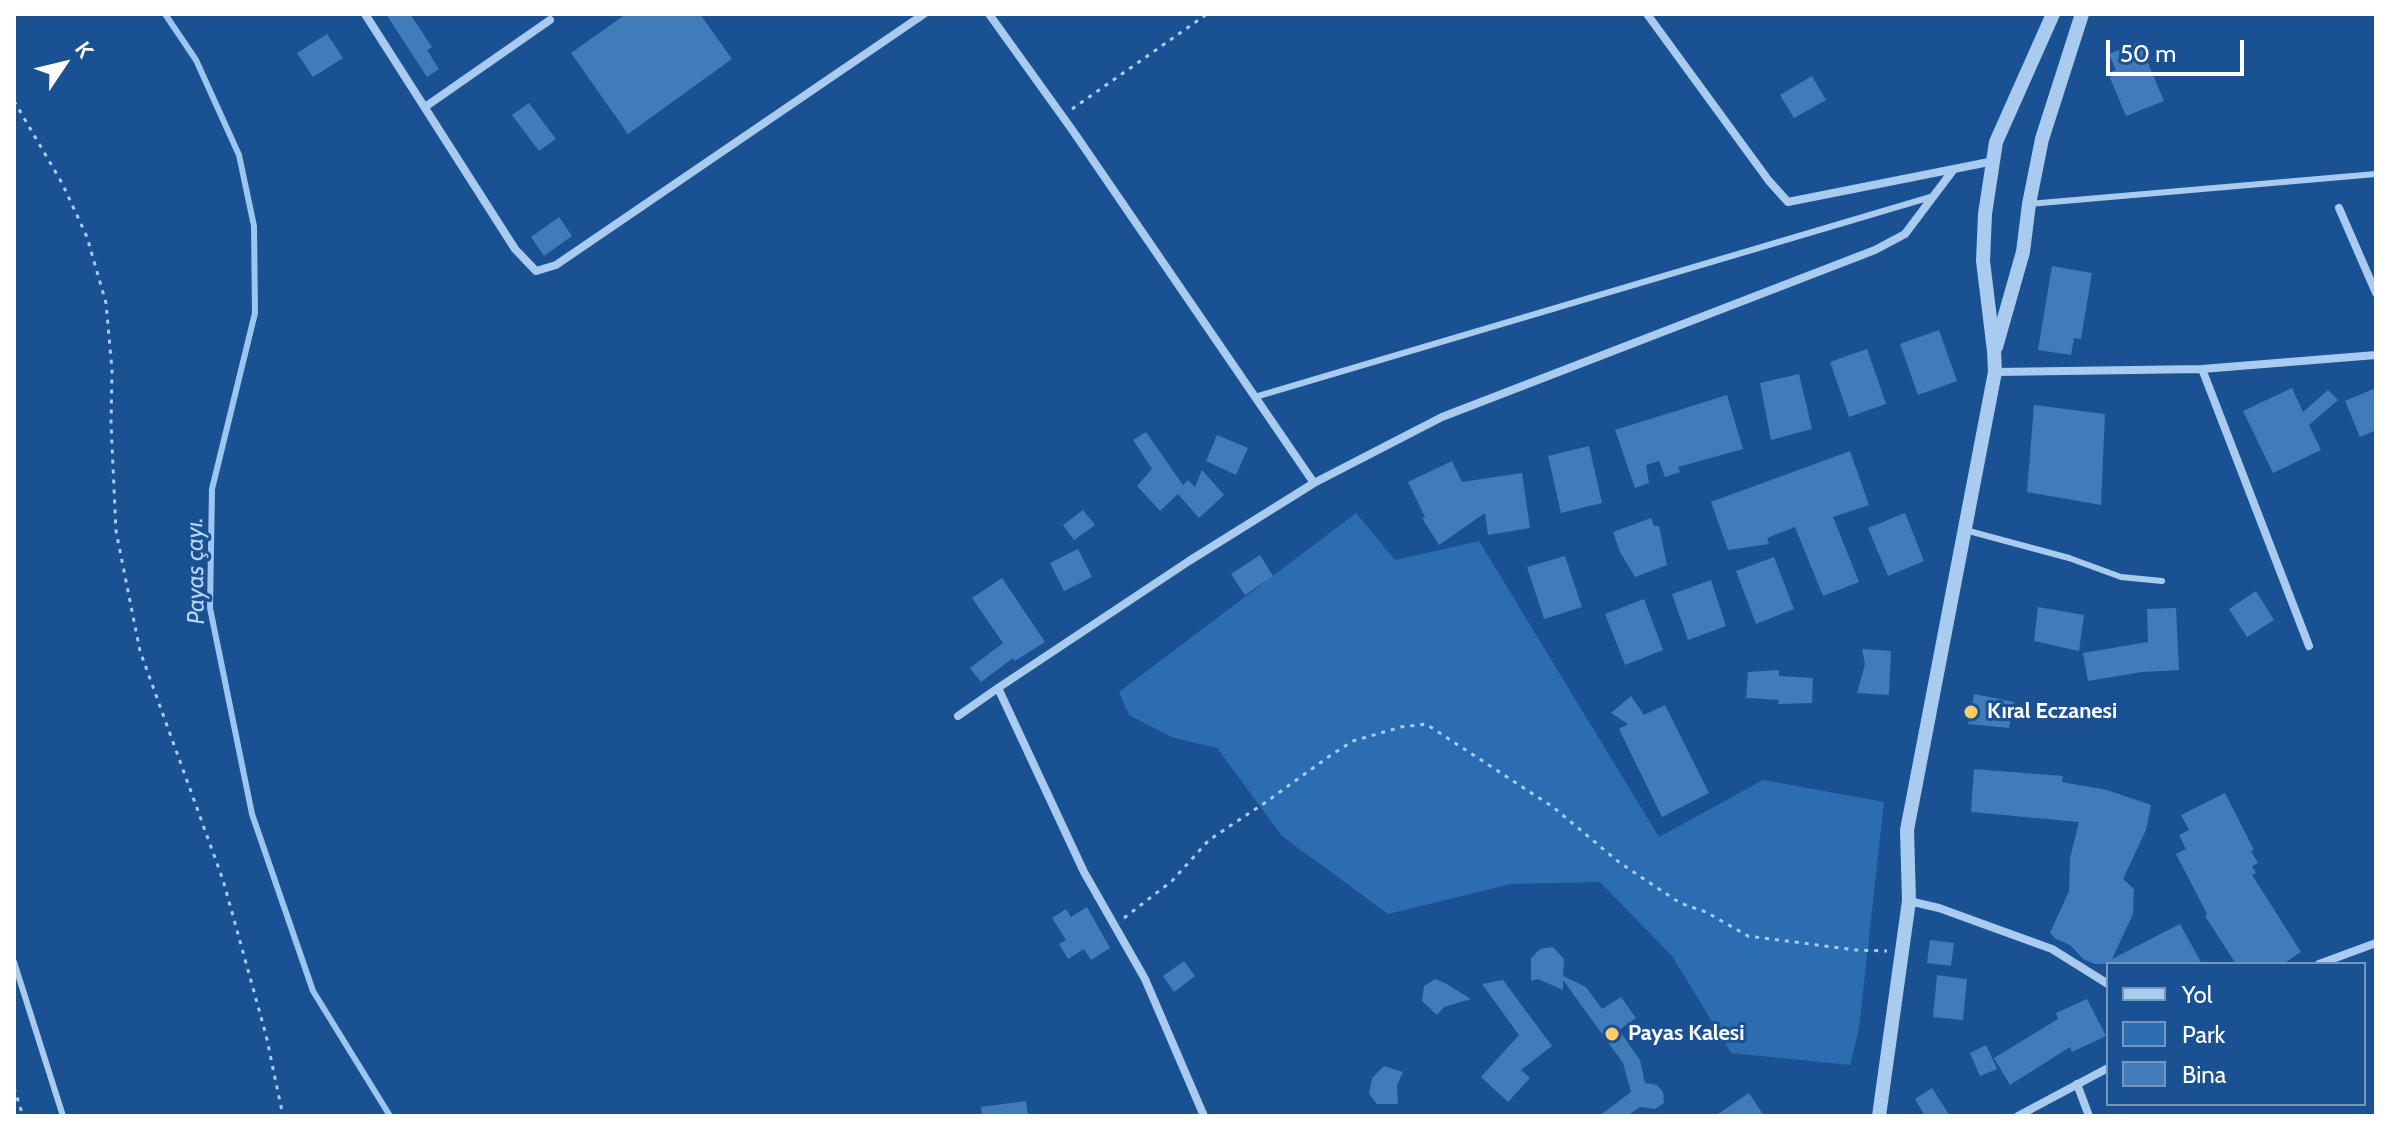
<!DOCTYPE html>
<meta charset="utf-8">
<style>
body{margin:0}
#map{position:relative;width:2390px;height:1130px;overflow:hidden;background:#195192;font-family:Cabin,sans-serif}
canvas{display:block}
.frame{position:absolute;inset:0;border:16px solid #fff;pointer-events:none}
.legend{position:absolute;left:2106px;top:962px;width:260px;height:144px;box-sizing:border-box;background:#195192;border:2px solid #7597be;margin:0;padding:10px 14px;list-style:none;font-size:24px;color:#fff}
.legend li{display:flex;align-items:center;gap:16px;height:40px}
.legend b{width:40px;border:2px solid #7597be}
.north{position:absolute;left:24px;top:24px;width:80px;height:80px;-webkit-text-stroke:6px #195192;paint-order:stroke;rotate:55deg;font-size:22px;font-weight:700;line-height:32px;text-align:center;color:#fff}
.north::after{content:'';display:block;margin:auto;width:28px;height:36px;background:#fff;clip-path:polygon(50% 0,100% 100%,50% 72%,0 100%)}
.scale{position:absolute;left:2106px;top:40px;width:138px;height:36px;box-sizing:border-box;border:4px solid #fff;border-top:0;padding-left:10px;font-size:24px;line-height:28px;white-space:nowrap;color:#fff;-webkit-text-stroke:6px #195192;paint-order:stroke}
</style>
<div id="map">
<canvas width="2390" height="1130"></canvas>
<div class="frame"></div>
<ul class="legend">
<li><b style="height:10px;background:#a9cbef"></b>Yol</li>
<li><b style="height:22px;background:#2c6cb0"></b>Park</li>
<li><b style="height:22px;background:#427bb9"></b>Bina</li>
</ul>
<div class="north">K</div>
<div class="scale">50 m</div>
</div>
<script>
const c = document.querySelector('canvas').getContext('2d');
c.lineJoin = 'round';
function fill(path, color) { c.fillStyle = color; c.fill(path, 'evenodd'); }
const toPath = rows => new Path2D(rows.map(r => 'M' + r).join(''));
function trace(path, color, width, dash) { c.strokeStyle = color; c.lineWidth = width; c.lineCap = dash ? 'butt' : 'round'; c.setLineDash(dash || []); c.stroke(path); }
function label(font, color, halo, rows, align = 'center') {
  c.font = font + ' Cabin,sans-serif'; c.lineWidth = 6; c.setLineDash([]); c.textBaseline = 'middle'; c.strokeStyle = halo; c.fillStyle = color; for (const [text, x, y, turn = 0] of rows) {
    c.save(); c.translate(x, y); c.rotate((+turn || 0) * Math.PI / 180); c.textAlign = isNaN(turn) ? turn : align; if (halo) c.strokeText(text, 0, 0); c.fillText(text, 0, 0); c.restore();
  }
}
const green = toPath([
 [1356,513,1395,560,1479,541,1659,837,1763,780,1884,802,1859,1029,1850,1065,1731,1053,1672,956,1600,882,1511,884,1388,914,1282,836,1217,748,1171,737,1129,715,1119,692]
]);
const stream = toPath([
 [165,14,196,60,239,155,254,226,255,313,212,489,210,608,252,814,313,991,390,1116]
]);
const building = toPath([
 [386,14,410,14,432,47,427,50,439,69,427,77],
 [626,14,700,14,732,59,628,134,571,53],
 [327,34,343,58,313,77,297,53],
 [2139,42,2164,101,2126,116,2108,73,2116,70,2109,54],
 [1812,76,1826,100,1794,118,1780,95],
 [529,103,556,139,539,151,512,115],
 [559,217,572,236,544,256,531,237],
 [2052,266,2092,273,2081,339,2074,338,2071,355,2038,350],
 [1939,330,1957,381,1918,395,1900,344],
 [1867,349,1886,404,1849,417,1830,362],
 [1799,374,1812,429,1771,440,1760,383],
 [2292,388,2303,412,2328,390,2338,400,2309,425,2321,450,2273,473,2243,411],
 [2376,388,2376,430,2360,437,2345,401],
 [1727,395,1743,449,1678,467,1680,472,1665,477,1659,461,1646,465,1649,483,1635,488,1615,430],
 [2034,405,2105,414,2101,505,2027,492],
 [1146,432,1183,485,1188,480,1195,487,1202,470,1224,495,1199,518,1178,494,1160,511,1137,486,1152,469,1133,440],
 [1217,435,1248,448,1236,475,1206,461],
 [1589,446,1602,503,1561,513,1548,456],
 [1850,451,1869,505,1833,517,1859,582,1823,596,1795,527,1767,538,1769,544,1728,550,1711,502],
 [1452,461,1462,482,1522,473,1530,528,1488,535,1485,513,1439,545,1422,518,1425,517,1408,482],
 [1083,510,1095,525,1074,540,1063,525],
 [1905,513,1924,561,1888,576,1868,528],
 [1651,518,1654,526,1659,526,1667,565,1635,577,1620,552,1613,532],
 [1078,549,1092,577,1064,591,1050,563],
 [1260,555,1273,576,1245,595,1231,574],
 [1565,556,1582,607,1544,619,1527,567],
 [1774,557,1794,609,1756,624,1736,571],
 [1002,578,1045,642,1015,661,1013,658,981,682,970,668,1003,643,972,598],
 [1711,580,1726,626,1688,640,1672,594],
 [2256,591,2274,620,2247,637,2229,609],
 [1644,599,1663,650,1625,665,1605,614],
 [2038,607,2084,615,2079,651,2034,641],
 [2176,608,2179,670,2142,672,2088,681,2083,653,2148,642,2147,609],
 [1862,649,1891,651,1889,695,1857,693,1865,664],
 [1779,670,1779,676,1813,678,1812,703,1778,704,1779,700,1746,698,1748,672],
 [1974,694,2014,702,2009,728,1968,724],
 [1631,696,1644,715,1665,705,1709,793,1662,817,1619,729,1628,724,1611,713],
 [1974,769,2063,776,2062,782,2107,790,2151,805,2146,830,2123,879,2134,889,2133,914,2112,959,2180,924,2202,964,2095,964,2083,959,2070,945,2056,939,2050,933,2069,891,2070,858,2079,822,1971,812],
 [2225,793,2254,850,2251,851,2258,863,2252,866,2256,873,2252,875,2301,952,2283,964,2236,964,2205,916,2207,914,2176,854,2186,849,2179,835,2189,830,2181,815],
 [1087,907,1110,948,1091,960,1084,949,1068,959,1059,944,1066,940,1052,918,1066,909,1071,917],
 [1930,940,1954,943,1951,966,1927,963],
 [1553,947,1564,959,1563,976,1586,987,1602,1009,1621,997,1636,1018,1619,1030,1640,1060,1645,1083,1657,1085,1663,1092,1664,1103,1655,1109,1640,1107,1627,1116,1599,1116,1631,1092,1623,1063,1563,980,1563,990,1538,979,1531,981,1531,958,1540,949],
 [1184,961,1195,976,1174,992,1163,976],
 [1937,975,1967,979,1963,1020,1933,1017],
 [1435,979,1445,983,1471,999,1444,1007,1437,1015,1422,1001,1424,986],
 [1503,980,1552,1046,1521,1070,1530,1078,1508,1102,1481,1077,1519,1035,1482,984],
 [2087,999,2106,1036,2072,1052,2070,1047,2010,1085,1994,1058,2058,1019,2056,1013],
 [1986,1045,1997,1069,1980,1076,1970,1053],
 [1384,1066,1403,1072,1397,1085,1398,1104,1377,1104,1369,1094,1372,1078],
 [1932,1088,1950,1116,1925,1116,1915,1099],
 [1749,1093,1764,1116,1715,1116],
 [1026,1101,1028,1116,982,1116,981,1107]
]);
const path = toPath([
 [14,101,62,183,87,237,106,303,112,370,111,423,116,531,140,651,223,880,266,1035,283,1116],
 [1072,109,1207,14],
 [1124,918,1172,881,1209,840,1266,802,1331,755,1353,741,1401,727,1426,724,1553,807,1620,863,1680,903,1706,912,1748,936,1856,950,1887,951],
 [14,1088,23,1116]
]);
const service = toPath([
 [2029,204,2376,174],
 [1255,397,1934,196],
 [1965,530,2069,558,2121,577,2162,581],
 [14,962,63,1116]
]);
const minor = toPath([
 [365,14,515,249,536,271,556,265,924,14],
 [989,14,1073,131,1314,483,1442,417,1875,250,1905,234,1954,169],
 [1647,14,1769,181,1788,202,1994,161],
 [425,107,550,20],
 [2339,208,2376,293],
 [2202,369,2309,646],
 [1995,372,2202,369,2376,355],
 [958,716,998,688],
 [1909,901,1939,908,2052,949,2108,984],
 [2319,964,2376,943],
 [2077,1084,2089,1116],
 [1204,1116,1145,979,1084,872,998,688,1189,561,1314,483],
 [2018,1116,2108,1068]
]);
const tertiary = toPath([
 [1996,347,2023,252,2029,204,2042,139,2082,14],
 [1879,1116,1909,901,1907,830,1995,372,1994,351,1983,261,1985,214,1996,142,2053,14]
]);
const markers = [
 [1971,712,8,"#ffcf67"],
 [1612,1034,8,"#ffcf67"]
];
const poiNames = [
 ["Kıral Eczanesi",1987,712],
 ["Payas Kalesi",1628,1034]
];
const waterNames = [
 ["Payas çayı.",196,571,-91]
];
fill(green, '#2c6cb0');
trace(stream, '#9bc6f1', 6);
fill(building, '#427bb9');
trace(path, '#a9cbef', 3, [4, 6]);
trace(service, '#a9cbef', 6);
trace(minor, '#a9cbef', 8);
trace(tertiary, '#a9cbef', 14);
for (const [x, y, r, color] of markers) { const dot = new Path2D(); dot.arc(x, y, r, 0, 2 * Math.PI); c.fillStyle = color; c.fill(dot); trace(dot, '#195192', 3); }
label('bold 22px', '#fff', '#195192', poiNames, 'left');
label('italic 24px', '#b5d5f6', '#195192', waterNames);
</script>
